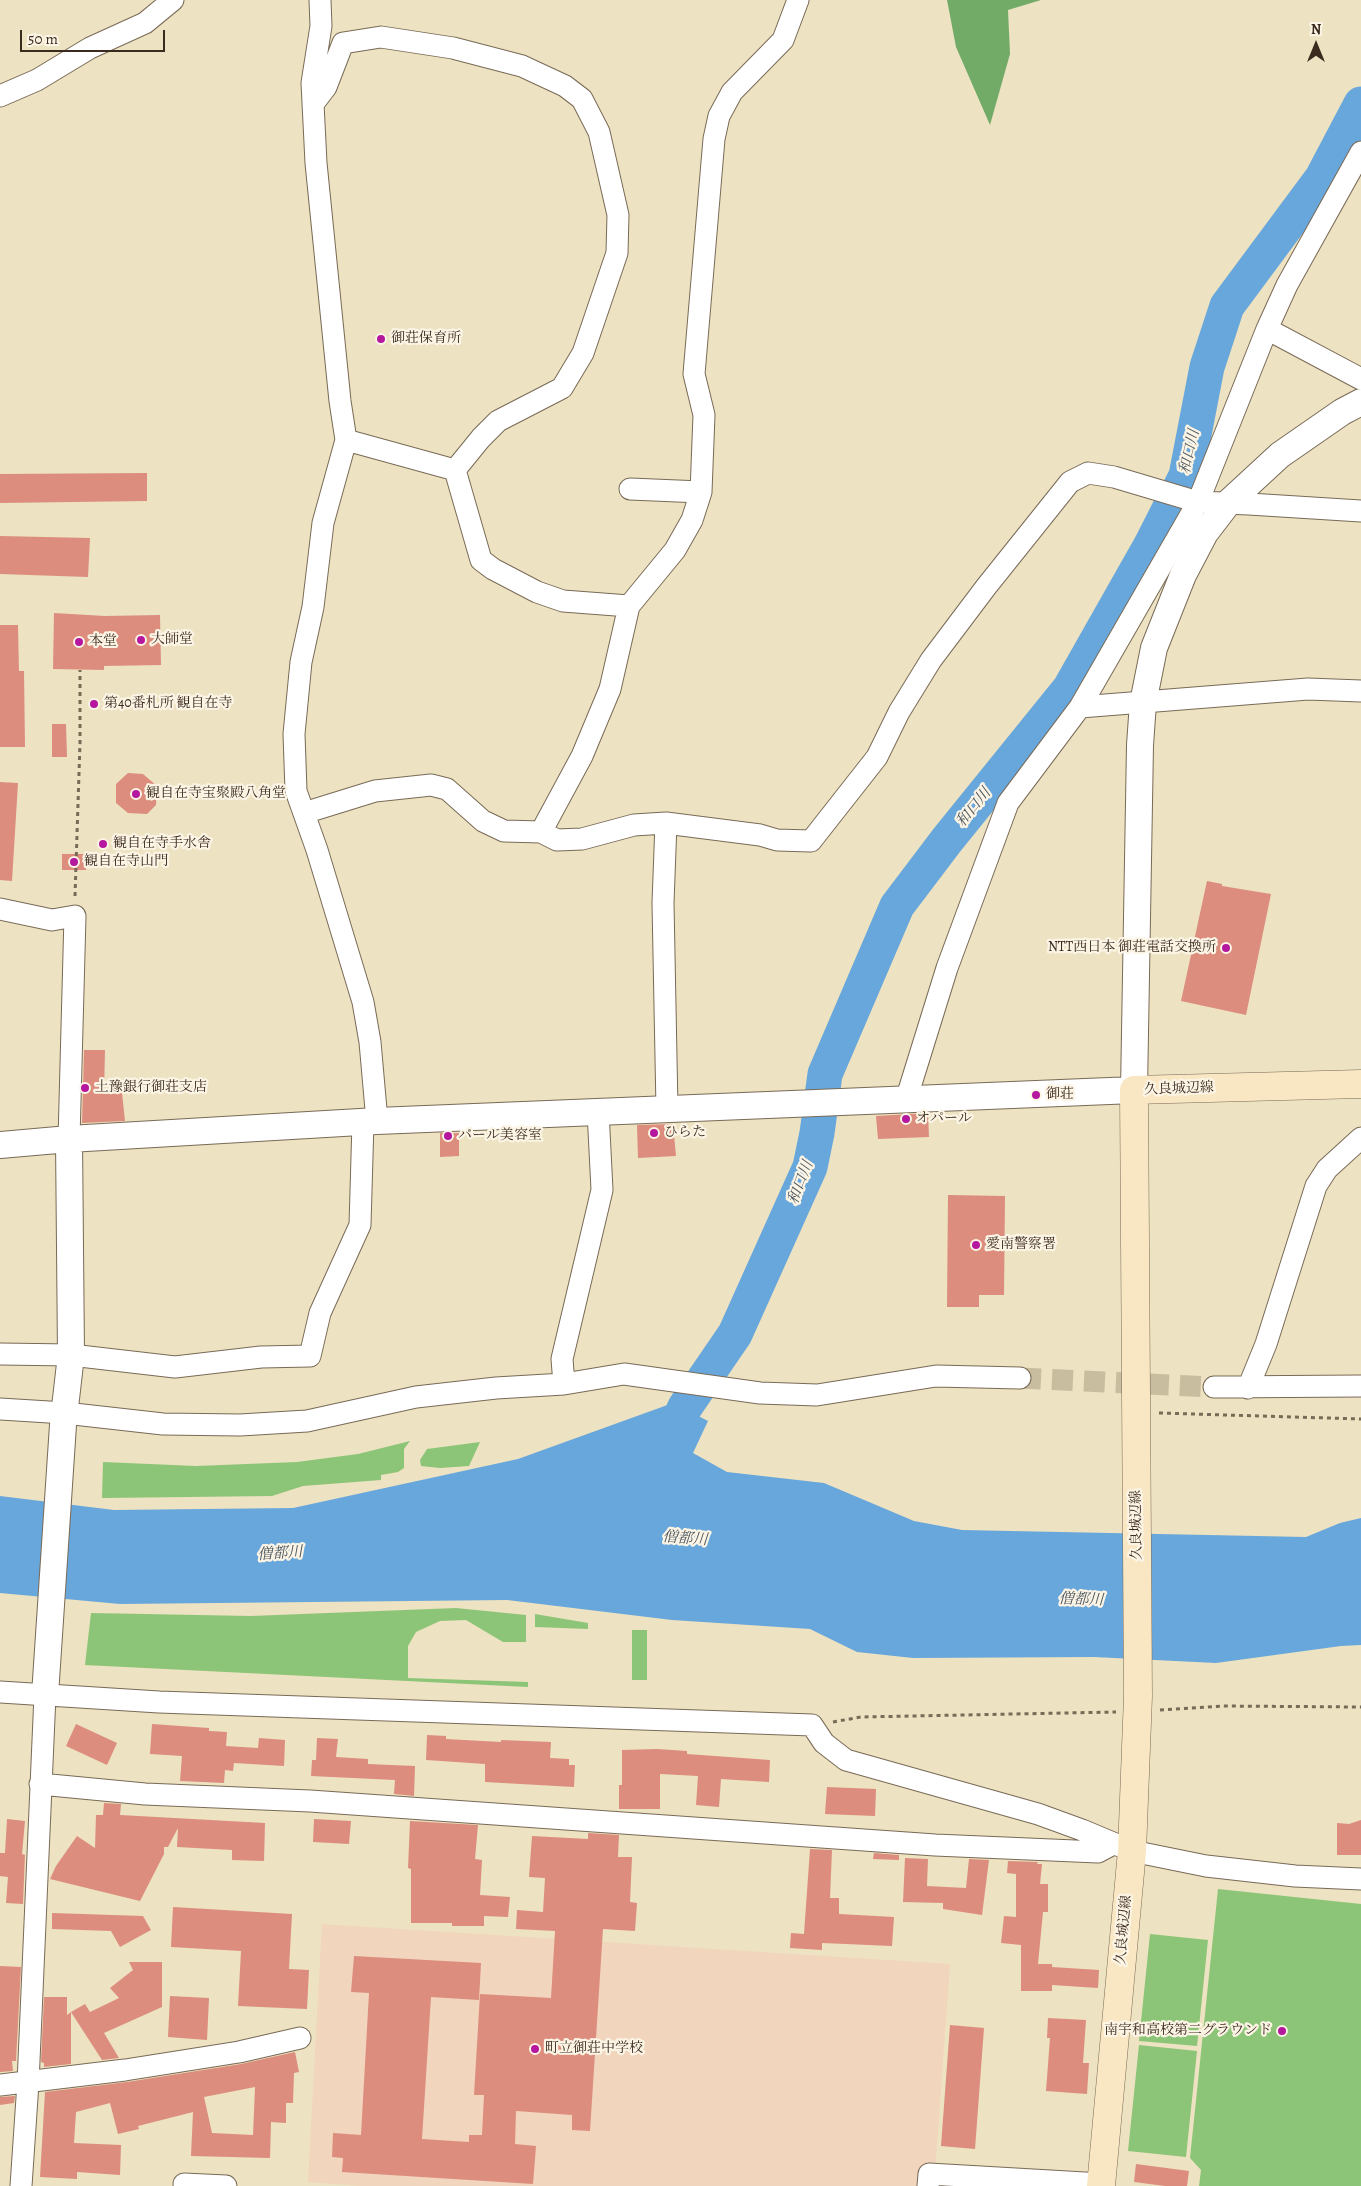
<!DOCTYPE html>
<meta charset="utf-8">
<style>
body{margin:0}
#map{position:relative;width:1361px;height:2186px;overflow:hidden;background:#ede2c1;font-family:Alegreya,serif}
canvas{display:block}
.north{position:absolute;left:1291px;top:20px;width:50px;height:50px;-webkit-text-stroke:4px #fcf5e5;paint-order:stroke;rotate:0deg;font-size:14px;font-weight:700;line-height:20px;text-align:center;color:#3b2a1e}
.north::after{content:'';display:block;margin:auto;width:18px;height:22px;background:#3b2a1e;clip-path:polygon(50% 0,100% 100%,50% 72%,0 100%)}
.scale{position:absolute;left:20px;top:30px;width:145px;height:22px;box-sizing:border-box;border:2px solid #3b2a1e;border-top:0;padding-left:6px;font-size:15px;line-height:18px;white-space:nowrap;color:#3b2a1e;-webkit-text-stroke:4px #fcf5e5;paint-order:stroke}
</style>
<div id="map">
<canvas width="1361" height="2186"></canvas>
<div class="north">N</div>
<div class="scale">50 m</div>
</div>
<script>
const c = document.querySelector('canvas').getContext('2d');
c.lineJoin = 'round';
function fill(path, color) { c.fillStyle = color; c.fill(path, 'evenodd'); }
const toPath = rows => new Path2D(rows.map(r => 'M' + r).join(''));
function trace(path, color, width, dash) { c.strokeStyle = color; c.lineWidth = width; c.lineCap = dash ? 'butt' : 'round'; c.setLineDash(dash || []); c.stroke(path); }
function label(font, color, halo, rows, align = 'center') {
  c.font = font + ' Alegreya,"Noto Serif JP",serif'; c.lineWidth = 4.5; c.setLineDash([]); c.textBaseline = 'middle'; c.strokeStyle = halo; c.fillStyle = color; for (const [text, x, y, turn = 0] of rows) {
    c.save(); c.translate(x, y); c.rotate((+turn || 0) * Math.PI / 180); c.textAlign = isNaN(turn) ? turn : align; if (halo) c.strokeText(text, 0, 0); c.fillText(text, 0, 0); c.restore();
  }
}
const built = toPath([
 [322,1924,950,1964,934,2186,363,2186,308,2182]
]);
const green = toPath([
 [410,1441,404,1449,404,1468,398,1472,381,1475,381,1480,303,1486,272,1496,102,1498,103,1462,196,1466,297,1462,358,1454],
 [480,1442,469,1466,440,1468,421,1466,420,1460,427,1449],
 [456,1608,526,1615,526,1642,503,1642,466,1620,440,1621,416,1632,408,1646,408,1678,528,1682,528,1687,85,1665,91,1613,251,1616],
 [535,1614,588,1623,588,1629,535,1627],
 [632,1630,647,1630,647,1680,632,1680],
 [1218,1889,1361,1904,1361,2186,1199,2186,1201,2170,1190,2158],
 [1150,1934,1208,1940,1197,2046,1139,2041],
 [1139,2045,1197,2051,1186,2157,1128,2151]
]);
const forest = toPath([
 [947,0,1041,0,1008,10,1010,54,990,125,956,47]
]);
const water = toPath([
 [673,1403,708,1421,693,1453,727,1472,824,1483,914,1521,962,1530,1306,1537,1340,1523,1361,1518,1361,1645,1341,1646,1216,1663,1094,1657,913,1658,857,1652,810,1629,672,1620,507,1600,120,1604,0,1593,0,1496,114,1510,293,1508,518,1459]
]);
const river = toPath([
 [664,1452,685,1407,735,1334,810,1167,817,1133,825,1074,897,906,947,840,1070,688,1151,545,1186,476,1207,367,1227,306,1322,178,1361,104]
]);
const building = toPath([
 [147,473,147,501,0,503,0,474],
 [0,536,90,538,88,577,0,574],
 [54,613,105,616,160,615,161,665,104,666,104,670,53,669],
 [0,625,18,625,19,671,24,671,25,747,0,747],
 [52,724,66,724,67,757,52,757],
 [128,773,143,774,157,786,156,805,147,814,128,813,116,803,116,784],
 [0,782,18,783,12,881,0,880],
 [62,854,86,854,86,870,62,870],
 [1207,881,1222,884,1222,886,1271,894,1246,1015,1181,1001],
 [84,1050,105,1050,104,1094,122,1093,125,1121,82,1123],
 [928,1113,929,1137,878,1139,876,1116],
 [673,1124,676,1156,638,1158,637,1125],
 [440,1133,459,1133,459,1156,440,1157],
 [948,1195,1005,1196,1004,1295,979,1295,979,1307,947,1307],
 [76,1724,117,1743,107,1765,66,1746],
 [152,1724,209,1728,209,1731,227,1732,226,1746,258,1748,259,1738,285,1740,284,1766,234,1763,233,1771,225,1770,224,1783,180,1781,182,1756,150,1754],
 [427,1735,446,1736,446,1739,501,1742,501,1740,551,1742,550,1758,569,1759,569,1765,575,1765,574,1787,485,1782,485,1764,426,1760],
 [317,1738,338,1739,336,1757,368,1759,368,1764,415,1766,414,1796,394,1794,395,1780,311,1776,312,1760,316,1760],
 [657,1749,687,1751,687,1754,770,1760,769,1782,721,1779,719,1807,696,1805,698,1776,660,1774,660,1809,619,1809,619,1785,622,1785,622,1750],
 [827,1787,876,1789,875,1816,825,1814],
 [104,1803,121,1804,120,1815,265,1823,264,1861,232,1860,232,1850,177,1847,178,1828,168,1847,164,1847,164,1854,140,1901,50,1879,56,1866,77,1836,95,1848,96,1815,103,1815],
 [7,1819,25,1821,22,1854,25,1855,23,1904,6,1903,8,1877,0,1876,0,1853,5,1853],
 [314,1819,351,1821,349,1844,313,1842],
 [1361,1820,1361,1855,1337,1855,1337,1823,1349,1824],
 [410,1821,478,1825,475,1859,482,1860,480,1895,510,1897,508,1917,484,1916,484,1926,452,1926,452,1923,411,1923,411,1869,408,1868],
 [588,1833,619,1835,618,1857,632,1857,630,1902,637,1903,635,1931,603,1929,590,2131,572,2130,572,2115,516,2111,515,2144,536,2146,533,2184,342,2172,343,2158,332,2157,333,2133,361,2135,369,1993,351,1992,354,1956,481,1963,479,2000,431,1997,422,2139,469,2142,469,2135,482,2135,484,2095,474,2095,480,1994,551,1998,555,1931,516,1929,517,1910,543,1912,545,1878,529,1877,532,1836,588,1839],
 [810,1849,832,1850,830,1898,839,1898,839,1914,894,1917,892,1946,822,1943,822,1950,790,1948,791,1933,804,1934],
 [874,1853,899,1855,899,1860,873,1859],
 [905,1858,928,1859,927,1886,966,1888,969,1859,989,1860,982,1915,943,1909,943,1903,903,1902],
 [1008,1861,1038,1862,1037,1864,1042,1864,1040,1884,1048,1884,1048,1912,1043,1912,1038,1964,1052,1964,1052,1967,1099,1970,1098,1988,1052,1985,1052,1991,1021,1991,1021,1945,1001,1943,1004,1916,1016,1917,1016,1874,1007,1873],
 [173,1907,292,1914,289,1969,309,1970,307,2009,238,2006,241,1951,171,1947],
 [52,1913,143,1916,151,1930,120,1947,111,1931,52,1929],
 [129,1962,162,1962,162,2007,104,2033,119,2058,102,2060,71,2012,85,2004,90,2012,119,1998,110,1988,133,1970],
 [0,1966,21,1967,16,2061,12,2061,13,2071,0,2072],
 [170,1996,209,1998,207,2040,168,2037],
 [44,1997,67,1997,67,2015,71,2012,71,2064,44,2067,44,2063,41,2062],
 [1048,2018,1086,2020,1083,2063,1089,2063,1087,2094,1046,2091,1050,2038,1047,2038],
 [950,2025,984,2028,975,2149,941,2146],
 [295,2052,299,2072,294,2073,293,2103,286,2103,286,2123,271,2122,270,2158,191,2156,193,2112,138,2126,139,2129,118,2134,110,2103,76,2112,74,2143,121,2145,120,2175,77,2172,77,2179,40,2177,45,2092,127,2082,241,2064],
 [255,2087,253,2135,212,2133,204,2097],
 [15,2096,14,2103,0,2105,0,2097],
 [1136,2164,1189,2171,1187,2186,1165,2186,1134,2182]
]);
const minorTunnel = toPath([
 [1020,1378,1214,1387]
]);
const path = toPath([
 [75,896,80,743,80,670],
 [1159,1413,1361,1419],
 [1160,1710,1222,1706,1361,1707],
 [833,1722,861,1717,1116,1712]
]);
const minor = toPath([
 [320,0,321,26,312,83,316,163,340,401,346,440,323,523,313,607,301,662,294,734,296,791,317,850,363,1002,370,1042,377,1121],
 [0,96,37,80,90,48,145,23,173,0],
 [313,104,326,87,343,43,381,37,453,48,522,66,565,86,582,99,599,132,618,215,617,253,583,353,562,388,498,421,481,438,455,470],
 [1267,329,1361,379],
 [346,440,455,470],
 [455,470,481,560,493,569,537,592,563,601,629,606],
 [630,489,701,492,704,415,694,374,714,139,719,116,732,92,783,40,798,0],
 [1080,707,1308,689,1361,691],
 [304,813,375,791,431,785,447,789,483,821,504,831,541,832,557,840,582,839,634,825,666,823,760,835,777,840,811,841,877,757,899,712,931,660,986,587,1070,482,1088,473,1114,477,1198,502,1249,504,1361,511],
 [666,823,663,903,667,1109],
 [541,832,582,756,610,689,629,606,675,550,692,520,701,492],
 [0,909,52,920,75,916,69,1139],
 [906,1100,947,968,1008,803,1080,707,1198,502,1267,329,1287,285,1361,152],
 [0,1354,71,1355,175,1367,261,1357,310,1356,320,1313,360,1225,363,1122],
 [564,1384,562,1359,602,1190,598,1111],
 [1214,1387,1361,1386],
 [1248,1388,1266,1344,1316,1186,1327,1169,1361,1138],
 [0,1409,65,1413,163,1424,240,1425,307,1421,416,1397,496,1388,564,1384,624,1374,760,1393,817,1395,936,1376,1020,1378],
 [0,1692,159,1702,812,1725,824,1743,846,1760,1038,1814,1082,1830,1132,1851,1206,1866,1295,1876,1361,1879],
 [40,1784,145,1794,310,1801,935,1845,1098,1852,1113,1844],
 [0,2085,125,2070,239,2052,300,2038],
 [184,2184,226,2186],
 [21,2186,28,2083,45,1695],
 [928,2186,929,2174,1102,2184]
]);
const tertiary = toPath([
 [0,1145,69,1139,377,1121,1134,1090,1140,745,1143,703,1154,648,1183,575,1205,533,1228,503,1280,455,1342,412,1361,402],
 [45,1695,63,1425,71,1355,69,1139]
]);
const secondary = toPath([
 [1101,2186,1132,1851,1138,1696,1134,1090,1361,1084]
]);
const markers = [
 [381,339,5,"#b5179e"],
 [141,640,5,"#b5179e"],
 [79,642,5,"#b5179e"],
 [94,704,5,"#b5179e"],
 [136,794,5,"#b5179e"],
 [103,844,5,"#b5179e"],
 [74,862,5,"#b5179e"],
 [1226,948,5,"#b5179e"],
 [85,1088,5,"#b5179e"],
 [1036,1095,5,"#b5179e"],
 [906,1119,5,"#b5179e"],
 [654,1133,5,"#b5179e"],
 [448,1136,5,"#b5179e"],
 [976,1245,5,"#b5179e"],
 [1282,2031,5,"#b5179e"],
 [535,2049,5,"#b5179e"]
];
const poiNames = [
 ["御荘保育所",391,339],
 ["大師堂",151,640],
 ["本堂",89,642],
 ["第40番札所 観自在寺",104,704],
 ["観自在寺宝聚殿八角堂",146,794],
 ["観自在寺手水舎",113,844],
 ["観自在寺山門",84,862],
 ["NTT西日本 御荘電話交換所",1216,948,"right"],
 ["土豫銀行御荘支店",95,1088],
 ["御荘",1046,1095],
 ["オパール",916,1119],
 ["ひらた",664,1133],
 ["パール美容室",458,1136],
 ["愛南警察署",986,1245],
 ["南宇和高校第二グラウンド",1272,2031,"right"],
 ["町立御荘中学校",545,2049]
];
const streetNames = [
 ["久良城辺線",1179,1089,-2],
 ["久良城辺線",1137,1525,-91],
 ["久良城辺線",1124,1930,-85]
];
const waterNames = [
 ["和口川",1190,452,-77],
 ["和口川",974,808,-51],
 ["和口川",801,1183,-69],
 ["僧都川",685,1539,4],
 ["僧都川",280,1554,-4],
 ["僧都川",1081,1600,2]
];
fill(built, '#f2d5bd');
fill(green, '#8dc578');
fill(forest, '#72aa68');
fill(water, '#68a7db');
trace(river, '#68a7db', 35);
fill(building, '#dc8d7e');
trace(minorTunnel, '#c9bda0', 21, [21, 11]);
trace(minor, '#796a57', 23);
trace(tertiary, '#796a57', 28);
trace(secondary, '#796a57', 29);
trace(path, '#796a57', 3, [4, 4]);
trace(minor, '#fff', 21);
trace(tertiary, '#fff', 26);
trace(secondary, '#f9e7c3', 28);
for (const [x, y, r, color] of markers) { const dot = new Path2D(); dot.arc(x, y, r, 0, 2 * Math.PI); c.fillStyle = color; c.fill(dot); trace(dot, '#fcf5e5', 2); }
label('14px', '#3b2a1e', '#fcf5e5', poiNames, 'left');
label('14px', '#3b2a1e', '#fcf5e5', streetNames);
label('italic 15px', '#4b5660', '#fcf5e5', waterNames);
</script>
